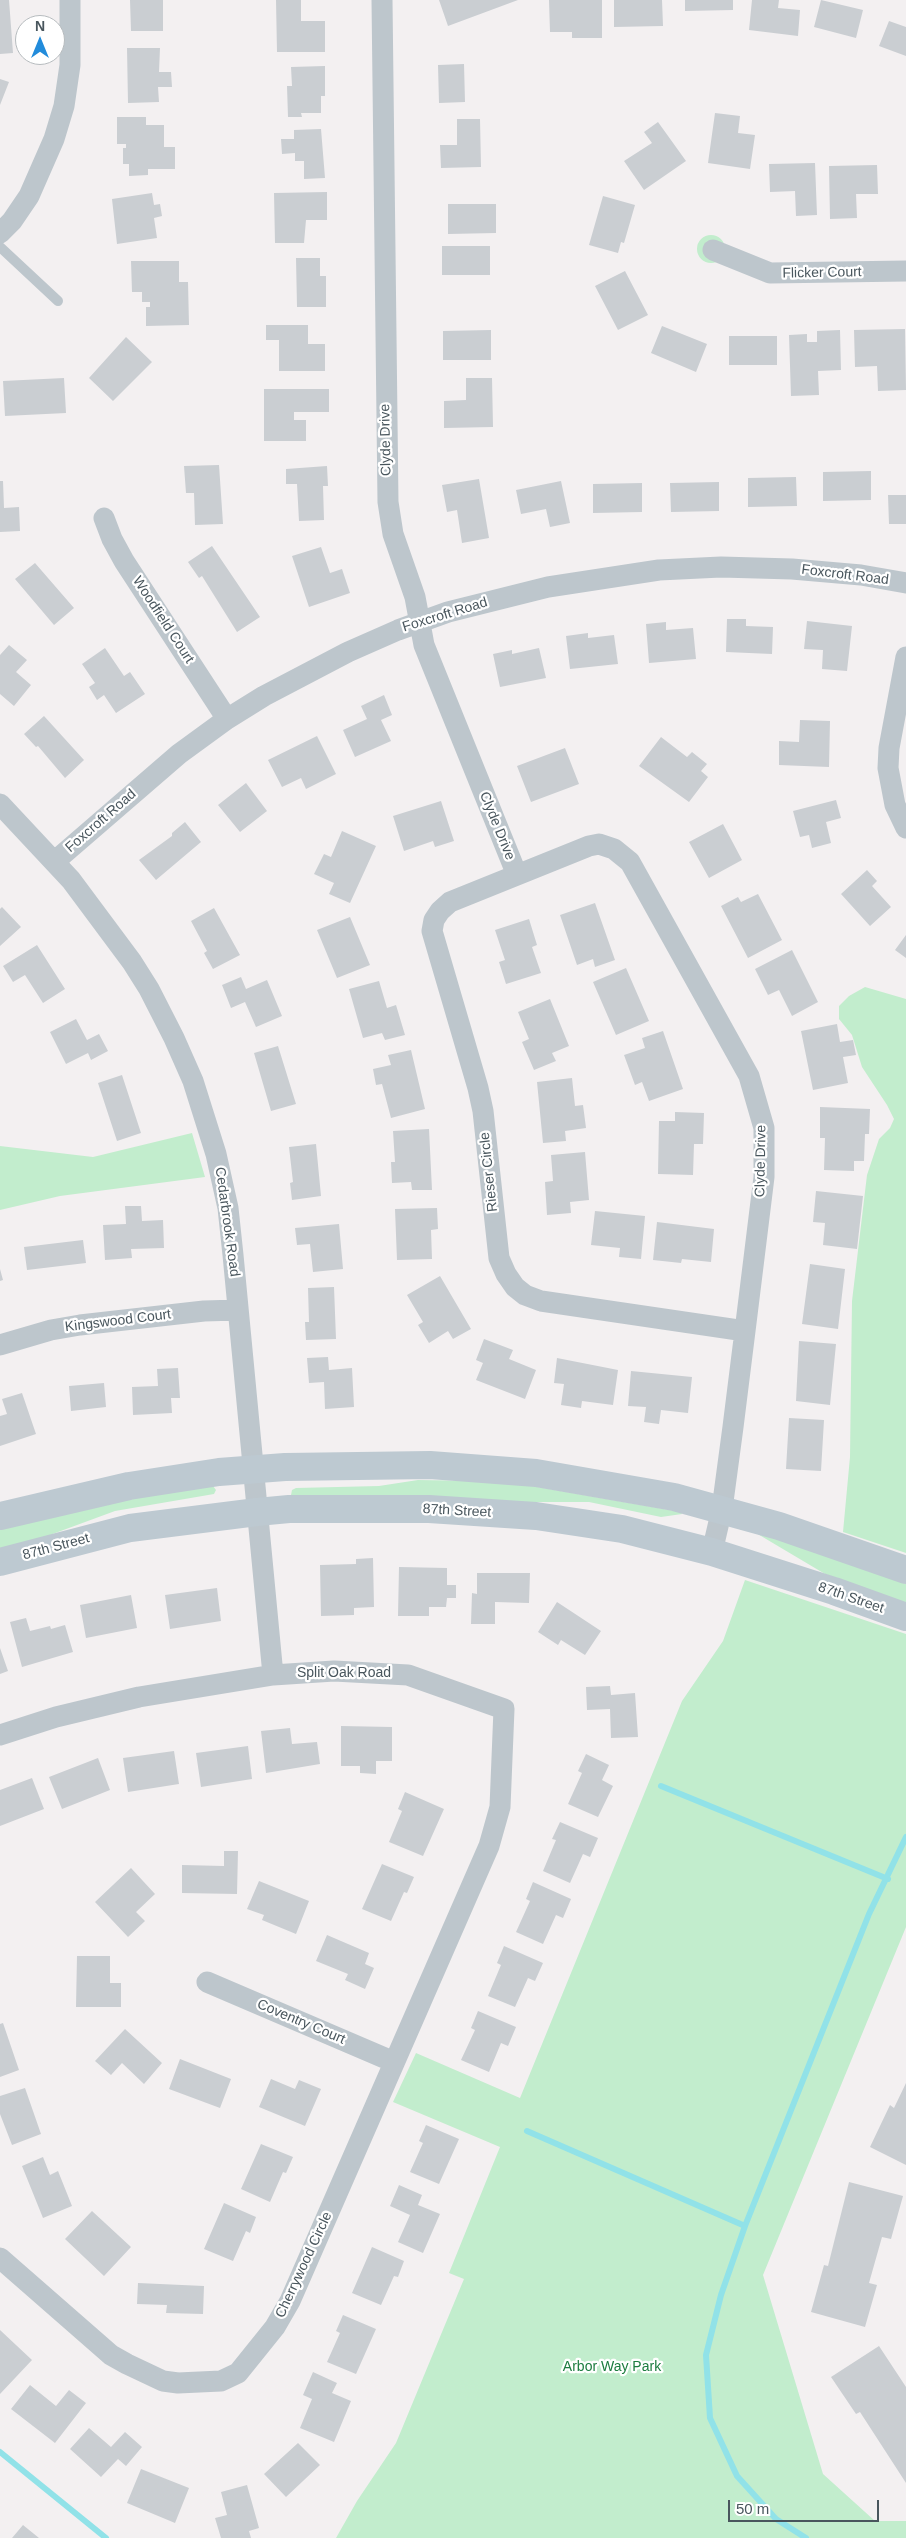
<!DOCTYPE html>
<style>
body{margin:0}
#map{position:relative;width:906px;height:2538px;overflow:hidden;background:#f3f0f1;font-family:Helvetica,sans-serif}
canvas{display:block}
.north{position:absolute;left:15px;top:15px;width:50px;height:50px;box-sizing:border-box;background:#fff;border:1px solid #b6bbbe;border-radius:50%;rotate:0deg;font-size:14px;font-weight:700;line-height:20px;text-align:center;color:#49565d}
.north::after{content:'';display:block;margin:auto;width:18px;height:22px;background:#228cdb;clip-path:polygon(50% 0,100% 100%,50% 72%,0 100%)}
.scale{position:absolute;left:728px;top:2500px;width:151px;height:22px;box-sizing:border-box;border:2px solid #49565d;border-top:0;padding-left:6px;font-size:15px;line-height:18px;white-space:nowrap;color:#49565d;-webkit-text-stroke:4px #fff;paint-order:stroke}
</style>
<div id="map">
<canvas width="906" height="2538"></canvas>
<div class="north">N</div>
<div class="scale">50 m</div>
</div>
<script>
const c = document.querySelector('canvas').getContext('2d');
c.lineJoin = 'round';
function fill(path, color) { c.fillStyle = color; c.fill(path, 'evenodd'); }
const toPath = rows => new Path2D(rows.map(r => 'M' + r).join(''));
function trace(path, color, width, dash) { c.strokeStyle = color; c.lineWidth = width; c.lineCap = dash ? 'butt' : 'round'; c.setLineDash(dash || []); c.stroke(path); }
function label(font, color, halo, rows, align = 'center') {
  c.font = font + ' Helvetica,sans-serif'; c.lineWidth = 4.5; c.setLineDash([]); c.textBaseline = 'middle'; c.strokeStyle = halo; c.fillStyle = color; for (const [text, x, y, turn = 0] of rows) {
    c.save(); c.translate(x, y); c.rotate((+turn || 0) * Math.PI / 180); c.textAlign = isNaN(turn) ? turn : align; if (halo) c.strokeText(text, 0, 0); c.fillText(text, 0, 0); c.restore();
  }
}
const green = toPath([
 '697 249a14 14 0 1 1 28 0a14 14 0 1 1-28 0Z',
 [865,987,906,999,906,1553,843,1532,850,1457,852,1301,867,1175,879,1139,890,1128,894,1119,887,1105,862,1067,852,1035,839,1019,839,1006,849,996],
 [192,1133,205,1177,60,1196,0,1210,0,1146,93,1157],
 [418,1480,482,1481,532,1486,681,1512,682,1514,661,1517,589,1502,499,1502,387,1495,291,1495,292,1490,296,1488,379,1486],
 [213,1486,216,1490,214,1494,115,1511,39,1539,0,1550,0,1529,122,1500],
 [756,1533,783,1539,906,1584,906,1604,825,1574],
 [745,1580,906,1634,906,1927,763,2275,823,2474,875,2521,906,2521,906,2538,336,2538,357,2501,396,2443,464,2279,449,2273,500,2147,393,2102,416,2053,520,2098,682,1701,723,1641]
]);
const stream = toPath([
 [661,1786,888,1879],
 [527,2131,745,2226],
 [0,2452,106,2538],
 [806,2538,776,2519,737,2476,710,2418,706,2355,721,2295,745,2226,869,1914,906,1837]
]);
const building = toPath([
 [0,0,9,0,13,53,0,54],
 [130,0,163,0,163,31,131,31],
 [276,0,301,0,301,21,325,21,325,52,277,52],
 [439,0,518,0,448,26],
 [549,0,602,0,602,38,572,38,572,32,550,32],
 [614,0,662,0,663,26,614,27],
 [685,0,733,0,733,10,685,11],
 [752,0,779,0,778,8,800,10,798,36,749,30],
 [821,0,863,10,856,38,814,27],
 [889,21,906,27,906,56,879,46],
 [127,48,160,48,159,72,171,72,172,87,158,87,159,102,128,103],
 [464,64,465,102,439,103,438,65],
 [325,66,325,96,321,96,321,113,301,113,302,117,288,117,287,86,292,86,291,67],
 [0,79,9,82,0,105],
 [715,113,740,116,738,133,755,135,750,169,708,163],
 [117,117,146,117,146,125,164,125,164,147,175,147,175,169,148,169,148,175,129,176,129,164,123,164,123,148,126,148,126,144,117,144],
 [457,119,480,119,481,167,441,168,440,145,457,145],
 [658,122,686,161,644,190,624,161,652,143,644,132],
 [321,129,325,178,304,179,304,161,295,161,295,153,282,154,281,139,294,139,294,130],
 [815,163,817,215,796,216,795,191,770,192,769,164],
 [877,165,878,194,856,194,857,218,830,219,829,166],
 [327,192,327,220,306,220,304,243,275,243,274,193],
 [152,193,154,205,160,204,162,216,154,218,157,238,117,244,112,199],
 [603,196,635,205,624,243,621,242,618,253,589,245],
 [448,204,496,204,496,233,448,234],
 [442,246,490,246,490,275,442,275],
 [296,258,320,258,320,276,326,276,326,307,297,307],
 [131,261,179,261,179,282,188,282,189,325,146,326,146,307,150,307,150,302,142,302,142,292,132,292],
 [625,271,648,315,618,330,595,286],
 [266,325,308,325,308,344,325,344,325,371,279,371,279,340,266,340],
 [662,326,707,344,696,372,651,353],
 [905,329,906,390,878,391,877,366,855,367,854,330],
 [491,330,491,360,443,360,443,331],
 [840,330,841,370,818,371,819,395,791,396,789,335,807,334,807,342,817,342,817,331],
 [729,336,777,336,777,365,729,365],
 [126,337,152,362,113,401,89,378],
 [64,378,66,413,5,416,3,381],
 [466,378,492,378,493,427,444,428,444,401,466,400],
 [264,389,329,389,329,412,294,412,294,420,306,420,306,441,264,441],
 [219,465,223,524,195,525,194,493,186,493,184,466],
 [327,466,328,486,323,486,324,520,299,521,297,484,286,484,286,469],
 [871,471,871,500,823,501,823,472],
 [796,477,797,506,748,507,748,478],
 [479,479,489,538,462,543,457,510,447,512,442,485],
 [0,481,3,481,4,508,19,507,20,531,0,532],
 [561,481,570,523,550,527,546,509,521,514,516,490],
 [719,482,719,511,671,512,670,483],
 [642,483,642,512,593,513,593,484],
 [888,495,906,495,906,524,889,524],
 [212,546,260,617,237,632,202,576,199,578,188,562],
 [321,547,330,573,342,569,350,593,309,607,292,556],
 [35,563,74,608,54,625,15,579],
 [727,619,746,619,746,626,773,627,772,654,726,652],
 [807,621,852,626,847,671,822,669,823,650,804,649],
 [666,622,666,630,693,628,696,659,649,663,646,624],
 [588,633,588,638,614,635,618,664,570,669,566,636],
 [9,645,27,660,16,672,31,685,14,706,0,694,0,655],
 [105,648,124,676,130,672,145,694,116,713,104,695,97,700,89,687,95,683,82,664],
 [539,648,546,678,500,687,493,654,512,650,512,654],
 [384,695,392,715,381,720,391,741,355,757,343,730,367,719,361,706],
 [44,716,84,760,65,778,38,746,36,747,24,734],
 [800,720,830,721,829,767,779,765,779,741,799,742],
 [317,736,336,774,306,789,301,778,282,787,268,760],
 [661,737,687,757,692,752,707,764,701,771,708,777,689,802,639,766],
 [565,748,579,784,531,802,517,766],
 [246,783,267,811,240,832,218,805],
 [836,800,841,818,826,822,831,843,812,848,809,835,800,837,793,811],
 [441,801,454,841,435,847,433,841,404,851,393,816],
 [185,822,201,842,156,880,139,860,172,836,172,833],
 [723,824,742,860,709,878,689,842],
 [342,831,376,846,350,903,329,894,334,883,314,874,324,854,331,857],
 [867,870,877,881,872,886,891,907,870,926,841,894],
 [758,894,782,940,748,958,721,906,738,897,741,902],
 [595,903,615,960,595,967,593,959,577,965,560,915],
 [2,907,21,927,0,946,0,909],
 [214,908,240,955,213,969,204,953,207,951,191,921],
 [350,917,370,965,337,978,317,930],
 [529,919,537,945,532,947,541,973,506,984,499,962,505,960,495,930],
 [906,935,906,958,895,950],
 [37,945,65,989,43,1003,25,975,13,982,3,966],
 [792,950,818,1002,792,1016,779,990,768,995,755,969],
 [626,968,649,1021,616,1035,593,982],
 [241,977,246,989,267,980,282,1016,256,1027,245,1002,231,1008,222,985],
 [379,981,387,1008,396,1005,405,1035,385,1040,382,1033,363,1038,349,989],
 [550,999,569,1046,552,1053,556,1061,534,1070,522,1042,529,1039,518,1012],
 [76,1019,87,1040,99,1034,108,1051,91,1060,88,1053,66,1064,50,1032],
 [837,1024,840,1042,853,1040,856,1055,843,1057,848,1083,813,1090,801,1031],
 [663,1031,683,1089,649,1101,642,1082,635,1085,624,1055,645,1048,642,1038],
 [278,1046,296,1104,271,1111,254,1053],
 [411,1050,425,1109,391,1118,382,1084,376,1085,373,1069,391,1065,388,1055],
 [122,1075,141,1133,117,1141,98,1083],
 [572,1078,575,1106,583,1105,586,1128,565,1131,566,1141,543,1143,537,1082],
 [820,1107,870,1109,869,1134,865,1134,864,1161,854,1161,854,1171,824,1170,825,1138,820,1138],
 [675,1112,704,1113,703,1144,694,1144,693,1175,658,1174,659,1121,675,1121],
 [429,1129,432,1190,412,1190,411,1182,392,1183,391,1162,395,1162,393,1131],
 [316,1144,321,1196,292,1200,290,1183,293,1182,289,1147],
 [585,1152,589,1200,570,1202,571,1213,547,1215,545,1182,553,1181,551,1155],
 [816,1191,863,1196,857,1249,823,1245,825,1223,813,1222],
 [125,1206,141,1206,142,1221,163,1220,164,1248,131,1249,132,1258,105,1260,103,1225,126,1224],
 [437,1208,438,1229,431,1230,432,1259,397,1260,395,1209],
 [595,1211,645,1216,641,1259,619,1257,620,1248,591,1245],
 [657,1222,714,1229,711,1262,682,1259,681,1263,653,1260],
 [339,1224,343,1269,313,1272,310,1244,297,1245,295,1228],
 [83,1240,86,1263,27,1270,24,1247],
 [810,1264,845,1269,838,1329,802,1324],
 [0,1269,3,1280,0,1281],
 [440,1276,471,1329,453,1339,448,1331,429,1343,418,1325,423,1322,407,1295],
 [334,1287,336,1339,306,1340,305,1322,309,1322,308,1288],
 [484,1339,513,1350,509,1359,536,1370,525,1399,476,1380,483,1363,476,1360],
 [799,1341,836,1344,830,1405,796,1401],
 [328,1357,329,1370,352,1368,354,1407,325,1409,324,1382,309,1383,307,1358],
 [557,1358,618,1370,613,1405,582,1401,581,1408,561,1405,564,1384,554,1383],
 [178,1368,180,1398,171,1398,172,1413,133,1415,132,1387,158,1386,157,1369],
 [631,1371,692,1377,688,1413,661,1410,659,1424,644,1422,646,1407,628,1406],
 [104,1383,106,1407,71,1411,69,1386],
 [22,1393,36,1434,0,1446,0,1416,7,1414,2,1399],
 [789,1418,824,1420,821,1471,786,1469],
 [373,1558,374,1607,354,1608,354,1615,321,1616,320,1565,356,1564,356,1559],
 [399,1567,447,1568,447,1585,456,1585,456,1598,447,1598,446,1607,429,1607,429,1616,398,1616],
 [477,1573,530,1573,529,1603,495,1602,495,1624,471,1624,472,1593,477,1594],
 [217,1588,221,1621,170,1629,165,1595],
 [131,1595,137,1628,86,1638,80,1605],
 [557,1602,601,1631,585,1655,561,1640,558,1645,538,1632],
 [26,1618,30,1631,50,1626,51,1629,65,1625,73,1652,22,1667,10,1622],
 [0,1648,8,1671,0,1674],
 [610,1686,611,1695,635,1693,638,1737,611,1738,610,1709,587,1710,586,1687],
 [341,1726,392,1727,392,1761,376,1761,376,1774,360,1773,360,1766,341,1766],
 [290,1728,292,1744,317,1742,320,1764,266,1773,261,1731],
 [248,1746,252,1779,201,1787,196,1753],
 [174,1751,179,1784,128,1792,123,1758],
 [586,1754,609,1765,602,1780,613,1786,598,1817,568,1804,582,1773,578,1771],
 [98,1758,110,1790,62,1809,49,1777],
 [32,1778,44,1809,0,1826,0,1790],
 [405,1792,444,1809,423,1856,389,1842,402,1811,398,1809],
 [560,1822,598,1838,590,1857,583,1854,570,1883,543,1871,556,1840,552,1839],
 [224,1851,238,1851,237,1894,182,1893,182,1865,224,1866],
 [382,1864,414,1877,407,1893,404,1892,391,1921,362,1909],
 [131,1868,155,1894,136,1912,145,1921,128,1937,95,1902],
 [259,1881,309,1901,296,1934,262,1920,264,1915,247,1909],
 [533,1882,571,1899,563,1918,556,1915,543,1944,516,1932,530,1901,526,1899],
 [327,1935,369,1953,365,1964,374,1968,365,1989,345,1980,348,1974,316,1961],
 [504,1946,543,1963,535,1981,528,1978,515,2007,488,1996,501,1965,497,1963],
 [77,1956,110,1956,110,1983,121,1983,121,2007,76,2007],
 [478,2011,516,2027,508,2046,501,2043,489,2072,461,2060,475,2030,471,2028],
 [3,2023,19,2070,0,2077,0,2024],
 [125,2029,162,2063,144,2084,122,2063,111,2075,95,2061],
 [180,2059,231,2079,220,2108,169,2089],
 [271,2079,295,2089,299,2080,321,2089,305,2126,259,2107],
 [906,2083,906,2165,870,2147,890,2105,894,2108],
 [25,2088,41,2134,12,2145,0,2114,0,2096],
 [426,2125,459,2139,439,2184,410,2172,423,2143,419,2141],
 [261,2144,293,2157,286,2173,283,2172,270,2202,241,2189],
 [43,2157,50,2175,58,2171,72,2206,43,2218,22,2166],
 [849,2182,903,2196,891,2239,882,2237,869,2283,877,2285,865,2327,811,2312,824,2265,828,2266],
 [399,2185,422,2195,418,2205,440,2214,423,2253,398,2242,410,2215,390,2206],
 [224,2203,256,2217,250,2233,246,2231,233,2261,204,2249],
 [92,2211,131,2247,104,2276,65,2239],
 [372,2247,404,2261,398,2277,394,2276,381,2305,352,2293],
 [138,2283,204,2286,203,2314,166,2313,167,2305,137,2304],
 [343,2315,376,2329,356,2374,327,2362,340,2333,336,2331],
 [0,2330,32,2360,0,2394],
 [879,2346,906,2387,906,2483,860,2412,856,2414,831,2377],
 [313,2372,337,2383,332,2393,351,2401,334,2442,300,2428,312,2399,303,2395],
 [30,2385,56,2406,69,2390,86,2403,55,2443,11,2409],
 [89,2428,111,2447,125,2432,142,2447,126,2466,118,2459,101,2477,70,2449],
 [298,2443,320,2465,286,2497,264,2474],
 [141,2469,189,2488,175,2523,127,2503],
 [247,2485,259,2528,249,2531,251,2538,221,2538,215,2518,227,2515,221,2492],
 [23,2525,39,2538,12,2538]
]);
const lane = toPath([
 [0,247,58,301]
]);
const street = toPath([
 [382,0,388,502,393,534,415,597,424,645,517,875],
 [0,233,12,221,29,196,54,139,64,106,70,65,70,0],
 [713,250,770,273,906,271],
 [104,518,112,539,124,561,227,719],
 [906,657,889,748,888,768,895,805,906,828],
 [0,804,71,880,132,962,149,989,174,1038,193,1081,216,1154,228,1208,233,1255,273,1675],
 [54,862,179,754,227,719,264,696,348,652,398,630,448,612,548,587,659,570,721,567,792,569,861,575,906,583],
 [0,1345,51,1330,80,1325,204,1311,238,1310],
 [712,1552,722,1509,733,1427,745,1331,764,1177,764,1128,749,1076,630,862,614,849,599,844,589,846,450,902,440,911,434,920,432,931,478,1088,483,1111,499,1258,506,1274,515,1287,525,1295,541,1301,745,1331],
 [0,1735,56,1717,139,1697,273,1675,334,1671,408,1675,504,1709,500,1807,489,1846,290,2301,275,2327,238,2373,221,2381,178,2383,163,2381,127,2364,111,2355,0,2258],
 [207,1982,394,2062]
]);
const secondary = toPath([
 [0,1516,129,1486,219,1472,285,1467,430,1465,536,1473,674,1497,779,1526,906,1570],
 [0,1562,130,1528,257,1512,289,1509,429,1509,536,1516,622,1529,712,1552,834,1591,906,1617]
]);
const streetNames = [
 ["Flicker Court",822,273,-1],
 ["Clyde Drive",386,440,-91],
 ["Foxcroft Road",845,575,7],
 ["Foxcroft Road",445,615,-17],
 ["Woodfield Court",163,620,57],
 ["Foxcroft Road",101,821,-41],
 ["Clyde Drive",497,826,68],
 ["Clyde Drive",761,1161,-89],
 ["Rieser Circle",489,1172,-96],
 ["Cedarbrook Road",227,1222,82],
 ["Kingswood Court",118,1321,-7],
 ["87th Street",457,1511,3],
 ["87th Street",56,1547,-15],
 ["87th Street",851,1598,19],
 ["Split Oak Road",344,1673],
 ["Coventry Court",301,2022,23],
 ["Cherrywood Circle",304,2265,-65]
];
const parkNames = [
 ["Arbor Way Park",612,2367]
];
fill(green, '#c2edcd');
trace(stream, '#91e2e8', 6);
fill(building, '#caced2');
trace(lane, '#bdc6cc', 10);
trace(street, '#bdc6cc', 21);
trace(secondary, '#bdc9d1', 28);
label('14px', '#49565d', '#fff', streetNames);
label('14px', '#1c7c3f', '#fff', parkNames);
</script>
